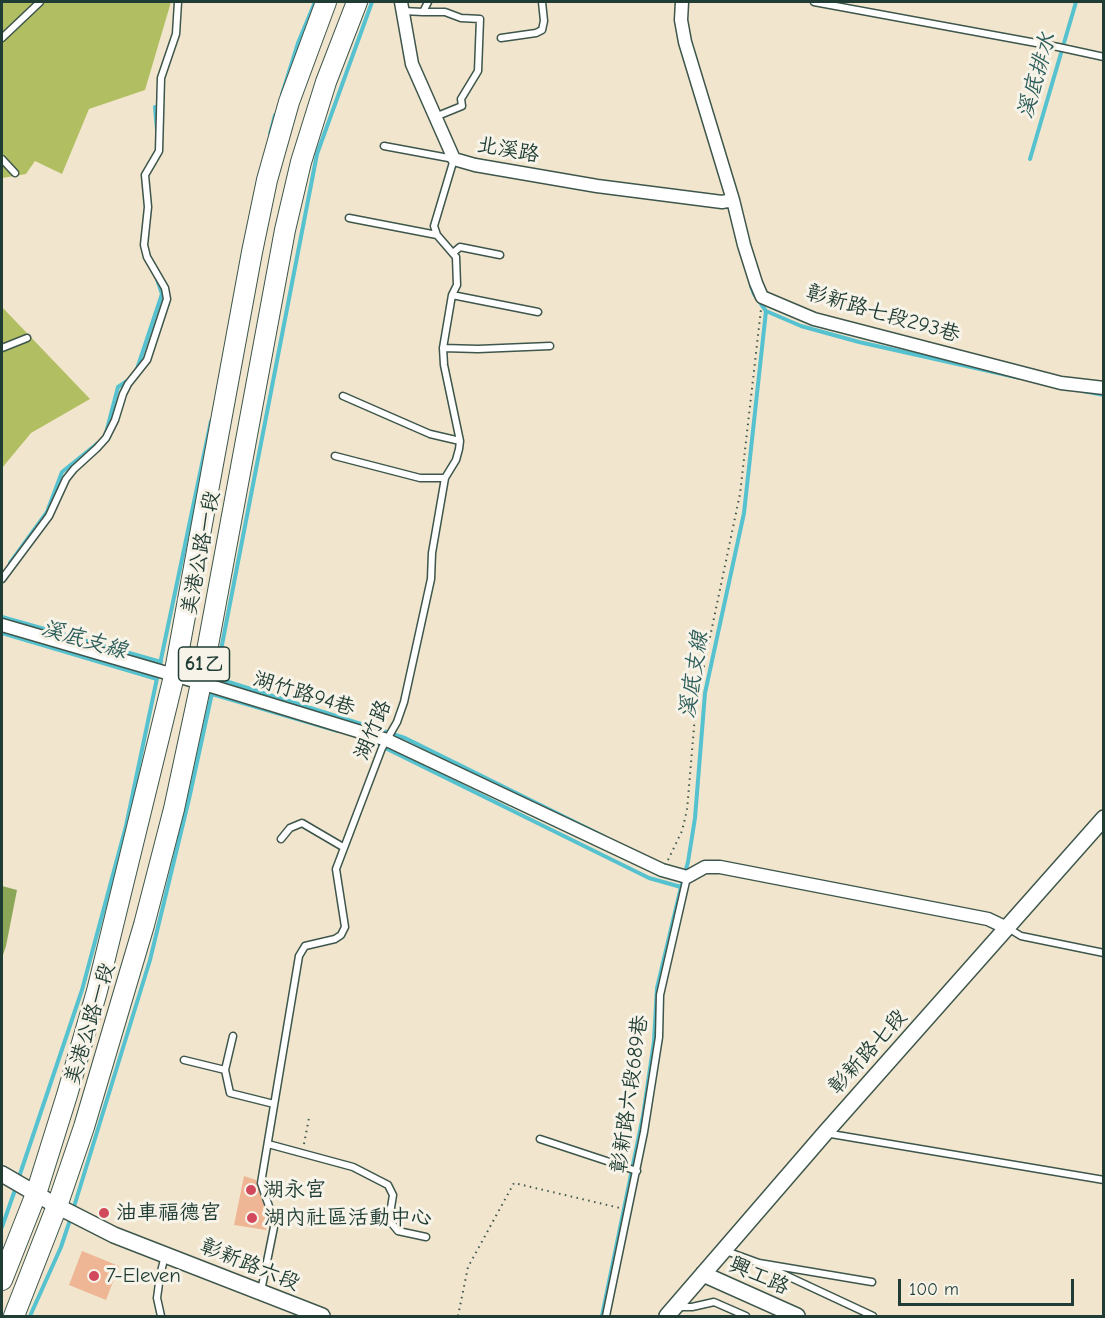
<!DOCTYPE html>
<meta charset="utf-8">
<style>
body{margin:0}
#map{position:relative;width:1105px;height:1318px;overflow:hidden;background:#f1e6cd;font-family:"Comic Neue",sans-serif}
canvas{display:block}
.frame{position:absolute;inset:0;border:3px solid #1f3d34;pointer-events:none}
.scale{position:absolute;left:898px;top:1279px;width:176px;height:27px;box-sizing:border-box;border:3px solid #1f3d34;border-top:0;padding-left:8px;font-size:18px;line-height:21px;white-space:nowrap;color:#1f3d34;-webkit-text-stroke:4px #f7f3e8;paint-order:stroke}
</style>
<div id="map">
<canvas width="1105" height="1318"></canvas>
<div class="frame"></div>
<div class="scale">100 m</div>
</div>
<script>
const c = document.querySelector('canvas').getContext('2d');
c.lineJoin = 'round';
function fill(path, color) { c.fillStyle = color; c.fill(path, 'evenodd'); }
const toPath = rows => new Path2D(rows.map(r => 'M' + r).join(''));
function trace(path, color, width, dash) { c.strokeStyle = color; c.lineWidth = width; c.lineCap = dash ? 'butt' : 'round'; c.setLineDash(dash || []); c.stroke(path); }
function label(font, color, halo, rows, align = 'center') {
  c.font = font + ' "Comic Neue","LXGW WenKai TC",sans-serif'; c.lineWidth = 6; c.setLineDash([]); c.textBaseline = 'middle'; c.strokeStyle = halo; c.fillStyle = color; for (const [text, x, y, turn = 0] of rows) {
    c.save(); c.translate(x, y); c.rotate((+turn || 0) * Math.PI / 180); c.textAlign = isNaN(turn) ? turn : align; if (halo) c.strokeText(text, 0, 0); c.fillText(text, 0, 0); c.restore();
  }
}
const green = toPath([
 [2,2,171,2,145,90,89,109,62,174,35,161,26,174,2,178],
 [2,307,90,399,31,433,2,468]
]);
const forest = toPath([
 [2,886,17,890,6,946,2,958]
]);
const stream = toPath([
 [282,94,298,43,315,2],
 [155,107,157,130],
 [270,134,275,115],
 [1030,159,1076,2],
 [751,286,754,294,766,311],
 [137,369,162,294,157,279],
 [1083,391,1104,395],
 [106,433,118,387,130,379],
 [10,563,47,512,62,472,98,443],
 [2,617,161,662],
 [2,633,157,679],
 [216,678,405,738,605,837],
 [214,686,317,154,372,2],
 [212,694,338,731],
 [371,741,649,878,681,887,688,862,695,818,705,693,744,513,766,311,801,326,859,342,1020,378],
 [18,1180,82,990,126,826,211,421],
 [73,1210,150,960,189,799,212,693],
 [2,1227,16,1187],
 [30,1316,61,1247,71,1217],
 [602,1316,643,1116,654,1041,657,988,681,887]
]);
const building = toPath([
 [244,1176,256,1180,268,1219,266,1230,234,1225],
 [82,1251,119,1266,106,1300,69,1285]
]);
const path = toPath([
 [668,860,682,831,687,810,696,704,740,494,761,309],
 [304,1144,309,1118],
 [458,1316,468,1267,514,1183,620,1208]
]);
const service = toPath([
 [814,2,1058,47,1104,57],
 [403,11,423,12,428,2],
 [423,12,445,12,461,18,480,19,478,71,461,99,462,106,435,117],
 [2,38,40,2],
 [501,38,536,33,542,30,544,21,542,2],
 [2,159,15,173],
 [349,218,437,235],
 [453,253,460,247,500,255],
 [452,295,538,312],
 [2,348,27,338],
 [443,348,478,349,550,346],
 [343,396,430,434,460,441],
 [335,456,420,478,445,478],
 [2,579,49,516,66,479,74,469,97,448,106,438,115,420,123,394,128,384,147,360,167,299,165,288,147,257,144,245,148,207,145,175,159,151,161,78,176,34,178,2],
 [281,839,290,828,302,823,343,847],
 [1008,928,1021,936,1104,953],
 [233,1036,225,1070,230,1093,274,1104],
 [184,1060,225,1070],
 [825,1133,1104,1180],
 [540,1139,637,1171],
 [268,1144,353,1167,388,1185,393,1195,389,1220,398,1231,426,1237],
 [726,1251,759,1263,872,1282],
 [768,1267,873,1316],
 [261,1291,274,1227,273,1218,261,1183,299,956,305,946,335,939,341,935,345,927,336,869,382,748,397,722,404,702,431,579,432,553,445,478,456,460,459,449,460,441,444,365,443,348,452,295,457,285,456,257,437,235,434,226,454,159,384,146],
 [679,1307,692,1307,714,1302,746,1316],
 [161,1316,157,1298,160,1276,165,1255],
 [606,1316,644,1132,659,1037,660,995,687,877]
]);
const minor = toPath([
 [401,2,412,64,454,159,475,165,597,186,722,202,733,200,744,245,756,283,762,297,814,319,1061,383,1104,388],
 [682,2,681,20,685,42,733,200],
 [2,625,201,683,387,740,662,870,687,877,705,867,720,867,988,919,1007,928]
]);
const tertiary = toPath([
 [2,1174,57,1206,114,1235,322,1316],
 [703,1274,797,1316],
 [667,1316,825,1133,1104,818]
]);
const primary = toPath([
 [2,1280,36,1194,67,1095,97,991,174,676,252,252,267,180,289,102,326,2],
 [14,1316,57,1206,84,1127,144,925,174,809,201,683,285,230,301,162,326,82,357,2]
]);
const markers = [
 [251,1190,6,"#d1495b"],
 [104,1213,6,"#d1495b"],
 [252,1218,6,"#d1495b"],
 [94,1276,6,"#d1495b"]
];
const shields = [
 [204,664,51]
];
const shieldNames = [
 ["61乙",204,664]
];
const streetNames = [
 ["北溪路",508,150,10],
 ["彰新路七段293巷",883,314,16],
 ["美港公路一段",201,553,-79],
 ["湖竹路94巷",304,694,17],
 ["湖竹路",373,730,-67],
 ["美港公路一段",90,1024,-73],
 ["彰新路七段",868,1052,-48],
 ["彰新路六段689巷",630,1094,-82],
 ["彰新路六段",250,1265,22],
 ["興工路",759,1276,24]
];
const poiNames = [
 ["湖永宮",263,1190],
 ["油車福德宮",116,1213],
 ["湖內社區活動中心",264,1218],
 ["7-Eleven",106,1276]
];
const waterNames = [
 ["溪底排水",1037,76,-74],
 ["溪底支線",84,640,16],
 ["溪底支線",694,675,-81]
];
fill(green, '#b1bf62');
fill(forest, '#8ca658');
trace(stream, '#56c2d0', 4);
fill(building, '#eeb694');
trace(service, '#3e564b', 9);
trace(minor, '#3e564b', 15);
trace(tertiary, '#3e564b', 18);
trace(primary, '#3e564b', 22);
trace(path, '#3e564b', 2, [1.5, 4.5]);
trace(service, '#fff', 6);
trace(minor, '#fff', 12);
trace(tertiary, '#fff', 15);
trace(primary, '#fff', 20);
for (const [x, y, r, color] of markers) { const dot = new Path2D(); dot.arc(x, y, r, 0, 2 * Math.PI); c.fillStyle = color; c.fill(dot); trace(dot, '#f7f3e8', 2); }
for (const [x, y, w] of shields) { const box = new Path2D(); box.roundRect(x - w / 2, y - 17, w, 34, 4.5); c.fillStyle = '#f7f3e8'; c.fill(box); trace(box, '#1f3d34', 1.5); }
label('bold 20px', '#1f3d34', null, shieldNames);
label('21px', '#1f3d34', '#f7f3e8', streetNames);
label('21px', '#1f3d34', '#f7f3e8', poiNames, 'left');
label('italic 22px', '#2d5e5b', '#f7f3e8', waterNames);
</script>
